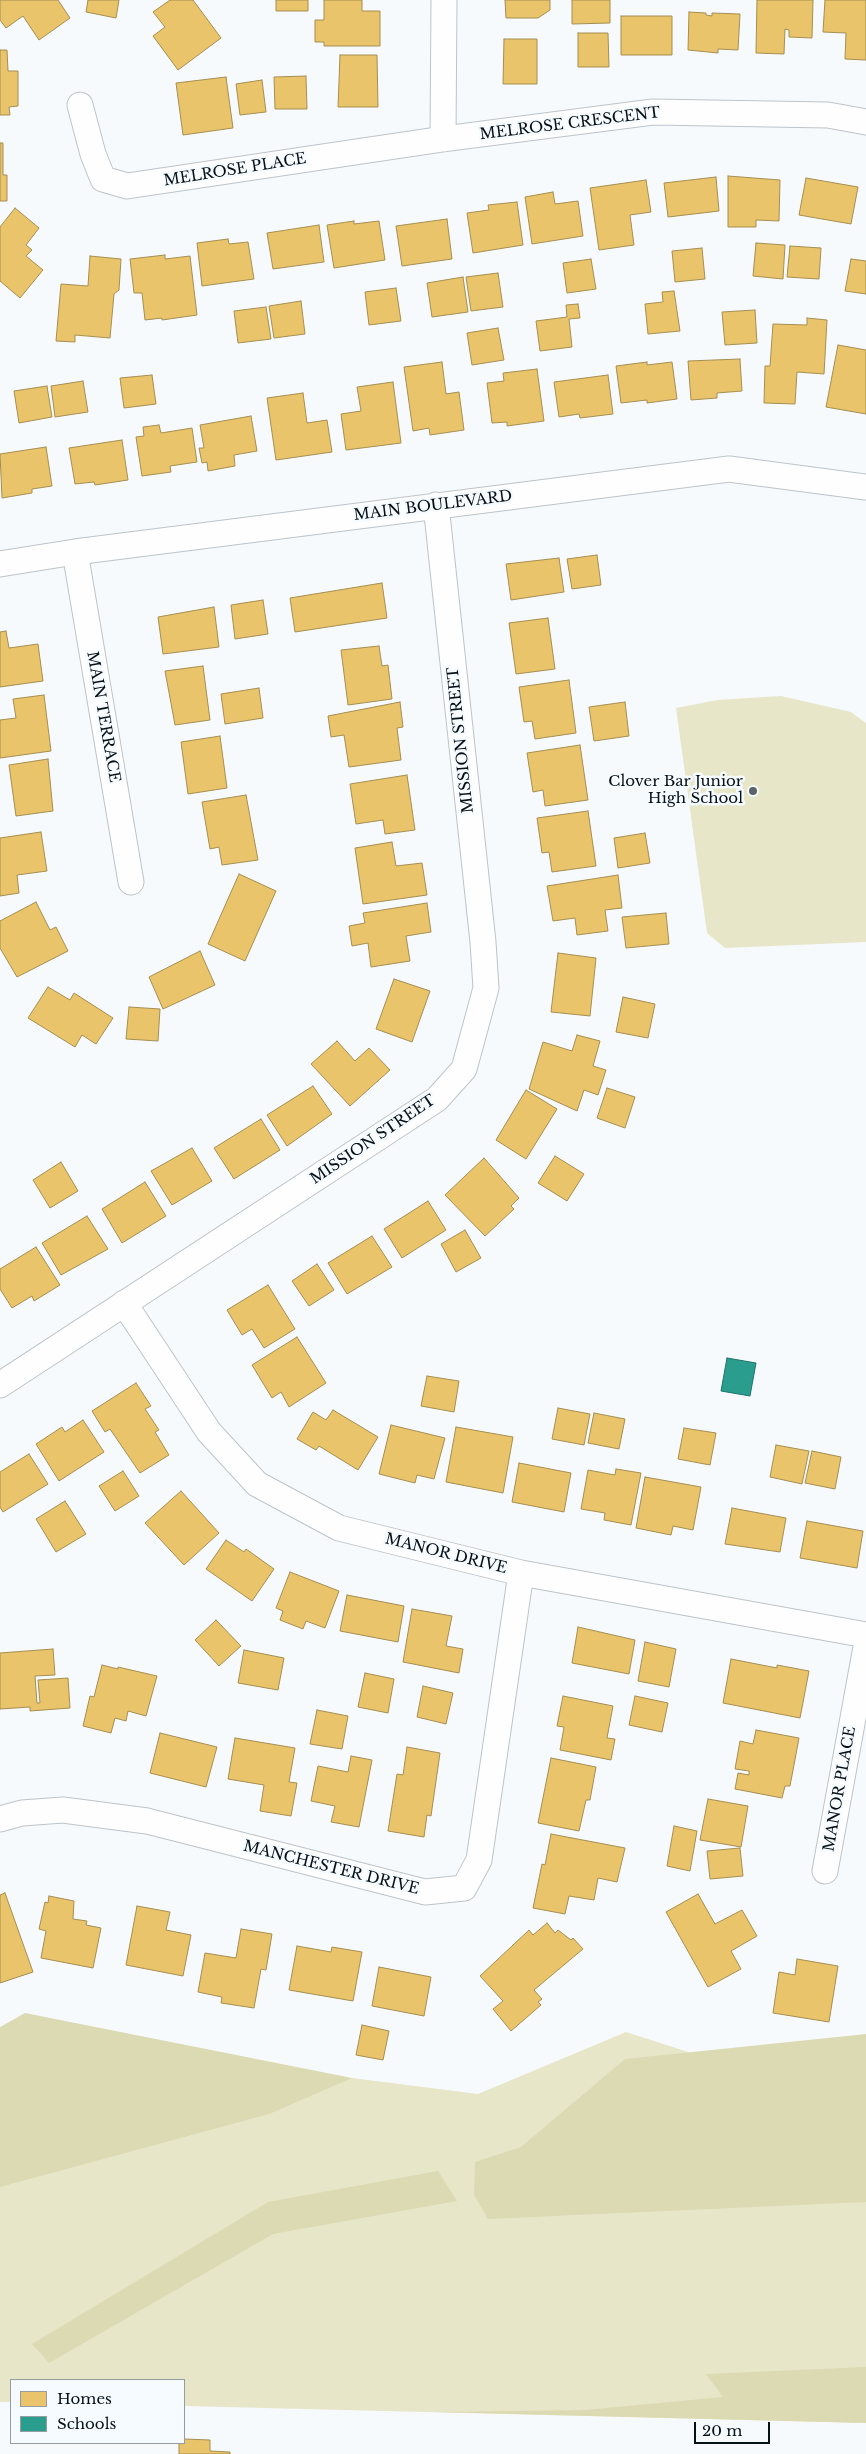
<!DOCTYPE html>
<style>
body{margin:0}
#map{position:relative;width:866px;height:2454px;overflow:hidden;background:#f7fafd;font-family:"Libre Baskerville",serif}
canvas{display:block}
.legend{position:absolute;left:10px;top:2379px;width:175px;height:65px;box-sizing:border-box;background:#f5fbff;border:1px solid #959da2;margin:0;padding:6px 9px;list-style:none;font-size:15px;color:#061117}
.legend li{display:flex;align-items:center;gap:10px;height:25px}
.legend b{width:25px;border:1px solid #959da2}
.scale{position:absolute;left:694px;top:2422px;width:76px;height:22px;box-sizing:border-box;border:2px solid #061117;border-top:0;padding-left:6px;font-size:15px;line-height:18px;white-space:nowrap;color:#061117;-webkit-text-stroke:4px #f5fbff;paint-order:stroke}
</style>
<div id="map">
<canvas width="866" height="2454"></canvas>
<ul class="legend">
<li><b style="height:14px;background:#e9c46a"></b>Homes</li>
<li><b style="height:14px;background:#2a9d8f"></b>Schools</li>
</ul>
<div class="scale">20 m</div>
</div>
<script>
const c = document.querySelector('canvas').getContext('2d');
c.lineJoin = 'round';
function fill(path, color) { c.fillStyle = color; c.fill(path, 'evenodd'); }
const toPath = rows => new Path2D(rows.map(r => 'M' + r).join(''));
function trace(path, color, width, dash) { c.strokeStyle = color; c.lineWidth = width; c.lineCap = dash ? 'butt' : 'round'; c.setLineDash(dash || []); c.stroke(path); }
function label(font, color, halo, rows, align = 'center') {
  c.font = font + ' "Libre Baskerville",serif'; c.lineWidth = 5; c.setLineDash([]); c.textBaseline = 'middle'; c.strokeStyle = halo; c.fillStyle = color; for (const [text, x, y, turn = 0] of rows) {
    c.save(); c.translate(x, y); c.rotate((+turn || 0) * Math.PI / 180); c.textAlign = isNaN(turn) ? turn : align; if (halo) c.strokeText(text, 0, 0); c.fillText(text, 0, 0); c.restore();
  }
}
const green = toPath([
 [781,696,851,712,866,723,866,942,725,948,707,933,676,708,717,700],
 [626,2032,856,2106,866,2103,866,2423,184,2406,184,2380,11,2380,11,2402,0,2402,0,2088,352,2078,478,2094]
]);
const forest = toPath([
 [25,2013,352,2078,269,2114,0,2187,0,2027],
 [866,2034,866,2202,488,2219,474,2195,475,2162,521,2147,625,2059],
 [438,2171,457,2201,273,2234,49,2363,32,2344,268,2202],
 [866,2367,866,2423,435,2412,585,2410,723,2397,706,2374]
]);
const homes = toPath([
 [0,0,58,0,70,18,39,40,23,16,6,28,0,20,0,0],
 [88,0,119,0,116,18,86,12,88,0],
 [170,0,193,0,221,38,178,70,153,36,165,27,153,12,170,0],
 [276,0,308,0,308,11,276,11,276,0],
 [324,0,362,0,362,11,380,11,380,46,324,46,324,42,315,42,315,20,324,20,324,0],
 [505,0,550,0,550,10,538,18,506,18,505,0],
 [572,0,610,0,610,23,572,24,572,0],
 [757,0,813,0,812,38,789,37,789,30,785,29,784,54,756,53,757,0],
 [825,0,866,0,866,60,845,59,846,33,823,32,825,0],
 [689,12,706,13,706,15,712,16,712,13,740,14,738,50,718,49,718,53,688,50,689,12],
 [621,16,672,16,672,55,621,55,621,16],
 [578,33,608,33,609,67,578,67,578,33],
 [504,39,537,39,537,84,503,84,504,39],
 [0,50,7,50,8,71,18,71,18,106,9,107,10,115,0,115,0,50],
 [340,55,377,55,378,107,338,107,340,55],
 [306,76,307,109,275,109,274,77,306,76],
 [226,77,233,128,183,135,176,83,226,77],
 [262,80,266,112,240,115,236,84,262,80],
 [0,143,3,143,3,175,7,175,7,201,0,201,0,143],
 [728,176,780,180,779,221,756,220,756,227,728,227,728,176],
 [716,177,719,211,668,217,664,183,716,177],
 [806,178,858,187,851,224,799,215,806,178],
 [646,180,651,212,630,215,634,245,599,250,590,188,646,180],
 [553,192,555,204,578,201,583,236,532,244,525,197,553,192],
 [517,202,523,245,473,253,467,213,489,210,488,205,517,202],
 [15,208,39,228,26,245,32,250,26,256,43,270,20,298,0,281,0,227,15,208],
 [447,219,452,259,402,266,396,226,447,219],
 [354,221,354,224,379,221,385,260,334,268,327,225,354,221],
 [319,225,324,262,273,269,267,233,319,225],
 [228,239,229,244,248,242,254,279,202,286,197,243,228,239],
 [756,243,785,245,783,279,753,276,756,243],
 [790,246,821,248,819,279,787,277,790,246],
 [702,248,705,279,675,282,672,251,702,248],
 [165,255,165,259,190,256,197,315,162,320,162,318,145,320,142,293,134,293,130,259,165,255],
 [90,256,121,259,119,290,114,294,110,338,75,335,75,342,56,341,61,284,88,286,90,256],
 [591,259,596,289,567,293,563,263,591,259],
 [851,259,866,261,866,294,845,291,851,259],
 [498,273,503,307,471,311,466,277,498,273],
 [463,277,468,312,432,317,427,283,463,277],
 [396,288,401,321,369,325,365,292,396,288],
 [674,291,680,331,648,334,645,304,663,302,662,292,674,291],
 [301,301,305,334,274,338,269,306,301,301],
 [578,304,580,318,569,319,572,347,540,351,536,321,567,317,566,305,578,304],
 [266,307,271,339,238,343,234,311,266,307],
 [755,310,757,343,725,345,722,312,755,310],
 [807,318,827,320,824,374,797,372,795,404,764,403,765,366,770,366,773,324,807,325,807,318],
 [498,328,504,360,472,365,467,333,498,328],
 [838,345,866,350,866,414,826,407,838,345],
 [740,359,742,391,717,393,717,398,691,400,688,361,740,359],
 [442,362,446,394,459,392,464,430,430,435,429,428,413,431,404,367,442,362],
 [647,362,647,365,672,362,677,399,647,403,647,400,621,403,616,366,647,362],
 [537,369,544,421,507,426,507,422,492,423,487,383,504,381,503,373,537,369],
 [152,375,156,404,124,408,120,378,152,375],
 [608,375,613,414,580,418,579,414,559,417,554,382,608,375],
 [83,381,88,412,55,417,51,386,83,381],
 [393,382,401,443,346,450,341,414,361,411,357,387,393,382],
 [47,386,52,417,19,423,14,391,47,386],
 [303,393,307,423,327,420,332,452,276,460,267,398,303,393],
 [251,416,257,451,234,455,235,466,208,471,207,462,202,463,199,448,204,448,200,425,251,416],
 [159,425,161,433,192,428,197,462,170,466,171,472,142,476,136,437,144,436,143,427,159,425],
 [122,440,128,480,95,485,94,482,75,484,69,448,122,440],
 [46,447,52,486,32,489,32,493,2,498,0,454,46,447],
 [597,555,601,585,572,589,567,559,597,555],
 [559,558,564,592,511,600,506,564,559,558],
 [382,583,387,618,295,632,290,598,382,583],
 [263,600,268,634,235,639,231,605,263,600],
 [214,607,219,647,163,654,158,617,214,607],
 [548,618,555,669,516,674,509,623,548,618],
 [6,631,9,648,38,644,43,681,0,687,0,632,6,631],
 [379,646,382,666,388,665,392,699,348,705,341,650,379,646],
 [203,666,210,720,175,725,165,671,203,666],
 [569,680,576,733,535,739,532,721,524,722,519,687,569,680],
 [259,688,263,718,225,724,221,694,259,688],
 [44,695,51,751,0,758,0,720,16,718,13,699,44,695],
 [400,702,403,727,397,728,401,760,349,767,344,735,331,737,328,716,400,702],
 [625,702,629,736,594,741,589,707,625,702],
 [220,736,227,788,188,794,181,742,220,736],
 [580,745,588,800,545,806,543,790,533,792,527,753,580,745],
 [48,759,53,811,16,816,9,765,48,759],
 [407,775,415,830,385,834,383,820,356,824,350,784,407,775],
 [246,795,258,860,222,865,219,847,210,849,202,802,246,795],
 [588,811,596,866,552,872,549,852,542,853,537,818,588,811],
 [41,832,47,871,17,875,19,893,0,896,0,838,41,832],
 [645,833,650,863,618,868,614,838,645,833],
 [392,842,396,866,422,863,427,895,363,904,355,848,392,842],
 [239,874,276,891,245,961,208,944,239,874],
 [618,875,622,908,605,910,608,931,577,935,575,918,553,921,547,886,618,875],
 [36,902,50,930,56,927,68,951,17,977,0,948,0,921,36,902],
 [427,903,431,932,406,936,410,961,371,967,368,943,352,946,349,926,365,923,363,913,427,903],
 [666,913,669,944,626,948,622,917,666,913],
 [200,951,215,985,163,1009,149,977,200,951],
 [558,953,596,958,590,1016,551,1012,558,953],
 [394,979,430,991,412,1042,376,1029,394,979],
 [48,987,70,1000,74,993,113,1018,96,1044,82,1035,75,1047,28,1018,48,987],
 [623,997,655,1004,648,1038,616,1032,623,997],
 [129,1007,160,1009,158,1041,126,1039,129,1007],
 [577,1035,600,1041,593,1066,606,1070,598,1095,584,1090,577,1111,529,1089,543,1042,572,1051,577,1035],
 [337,1041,355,1061,369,1048,390,1070,350,1106,311,1064,337,1041],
 [313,1086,332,1114,287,1146,267,1115,313,1086],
 [607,1088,635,1097,625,1128,597,1118,607,1088],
 [526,1090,557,1109,526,1159,496,1140,526,1090],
 [261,1119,280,1150,234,1179,214,1148,261,1119],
 [192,1148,212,1181,172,1205,151,1171,192,1148],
 [555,1156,584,1174,567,1201,538,1183,555,1156],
 [484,1158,519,1198,511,1206,514,1209,485,1236,445,1195,484,1158],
 [61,1162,78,1191,50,1208,33,1180,61,1162],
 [145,1182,166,1216,122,1243,102,1209,145,1182],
 [428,1201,446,1230,402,1258,384,1229,428,1201],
 [87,1216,108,1249,61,1275,42,1243,87,1216],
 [465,1230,481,1258,456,1272,441,1244,465,1230],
 [372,1236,392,1267,347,1294,328,1263,372,1236],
 [36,1247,60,1285,34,1301,32,1296,12,1308,0,1289,0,1269,36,1247],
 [317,1264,334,1290,309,1306,292,1281,317,1264],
 [268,1285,295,1329,264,1348,252,1329,242,1335,227,1310,268,1285],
 [297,1337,326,1383,289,1407,281,1392,272,1398,252,1365,297,1337],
 [427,1376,459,1381,454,1412,421,1406,427,1376],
 [136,1383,151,1406,145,1409,159,1430,155,1432,169,1455,140,1473,110,1429,105,1432,92,1411,136,1383],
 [558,1408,590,1414,584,1445,552,1439,558,1408],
 [333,1410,378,1437,358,1470,319,1446,316,1450,297,1439,313,1412,326,1420,333,1410],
 [594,1413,625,1419,619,1449,588,1443,594,1413],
 [83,1420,104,1452,59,1481,36,1444,62,1427,65,1432,83,1420],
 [391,1425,445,1438,434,1479,417,1475,415,1483,379,1474,391,1425],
 [456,1427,513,1437,503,1493,446,1482,456,1427],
 [684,1428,716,1433,710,1465,678,1459,684,1428],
 [776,1445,809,1451,802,1484,770,1477,776,1445],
 [812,1451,841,1457,835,1489,805,1483,812,1451],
 [29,1454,48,1484,3,1512,0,1507,0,1472,29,1454],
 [519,1463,571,1473,564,1512,512,1502,519,1463],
 [616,1469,641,1473,631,1525,604,1520,605,1513,581,1509,588,1470,615,1475,616,1469],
 [123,1471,139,1496,115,1511,99,1486,123,1471],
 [645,1477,701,1487,693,1530,673,1526,671,1535,636,1528,645,1477],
 [181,1491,219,1533,184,1565,145,1523,181,1491],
 [65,1501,86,1534,56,1552,36,1519,65,1501],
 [732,1508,786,1518,780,1552,725,1544,732,1508],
 [807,1521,863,1531,857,1568,800,1558,807,1521],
 [226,1540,244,1552,246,1549,274,1569,252,1601,206,1569,226,1540],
 [290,1572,339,1591,325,1628,306,1621,303,1629,280,1620,283,1611,276,1608,290,1572],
 [347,1595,404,1606,398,1642,340,1631,347,1595],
 [412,1609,452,1616,446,1646,463,1649,459,1673,403,1662,412,1609],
 [216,1620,241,1646,219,1666,195,1640,216,1620],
 [578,1627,635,1640,629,1674,572,1663,578,1627],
 [645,1642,676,1649,669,1687,638,1681,645,1642],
 [53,1649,55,1675,35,1676,37,1703,40,1703,38,1680,68,1678,70,1708,30,1711,30,1707,0,1709,0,1653,53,1649],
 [244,1650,284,1658,278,1690,238,1683,244,1650],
 [731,1659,777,1668,777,1665,809,1671,800,1718,723,1703,731,1659],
 [102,1665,118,1669,118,1667,157,1676,146,1716,128,1711,126,1721,115,1718,111,1733,83,1726,90,1696,94,1697,102,1665],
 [365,1673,394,1679,388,1713,358,1707,365,1673],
 [423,1686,453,1693,446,1724,417,1717,423,1686],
 [563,1696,613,1706,607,1738,615,1739,611,1760,560,1750,564,1727,557,1726,563,1696],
 [635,1696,668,1703,662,1732,629,1725,635,1696],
 [317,1710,348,1716,342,1749,310,1744,317,1710],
 [756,1730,799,1738,790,1786,785,1786,782,1798,735,1789,738,1773,749,1775,749,1771,735,1769,740,1741,753,1744,756,1730],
 [160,1733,217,1747,206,1787,150,1773,160,1733],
 [235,1738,295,1748,289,1782,297,1783,291,1816,260,1811,264,1785,228,1779,235,1738],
 [407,1747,440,1753,431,1816,427,1815,424,1837,388,1831,397,1774,403,1775,407,1747],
 [351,1756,372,1760,359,1827,331,1822,335,1806,311,1801,318,1766,348,1772,351,1756],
 [551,1758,596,1767,590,1800,586,1800,579,1831,538,1823,551,1758],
 [708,1799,748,1806,741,1847,700,1840,708,1799],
 [674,1826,697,1831,690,1871,667,1866,674,1826],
 [551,1834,625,1848,617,1882,598,1878,594,1900,569,1896,565,1914,533,1908,542,1864,545,1865,551,1834],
 [740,1848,743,1876,710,1879,707,1851,740,1848],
 [5,1893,33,1972,0,1983,0,1895,5,1893],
 [698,1894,715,1924,742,1910,757,1936,731,1951,741,1969,708,1987,666,1912,698,1894],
 [49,1896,74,1901,73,1919,87,1921,86,1925,101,1928,93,1968,41,1958,46,1931,39,1929,45,1902,48,1903,49,1896],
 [137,1906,170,1912,166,1930,191,1935,183,1976,126,1965,137,1906],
 [547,1923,555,1933,558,1930,571,1940,573,1938,583,1949,534,1990,542,1999,538,2002,541,2005,511,2031,493,2009,503,2001,480,1976,529,1930,533,1935,547,1923],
 [241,1929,272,1934,266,1970,261,1969,254,2008,221,2003,222,1997,198,1992,205,1953,236,1958,241,1929],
 [297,1946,331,1952,332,1947,362,1952,353,2001,289,1990,297,1946],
 [797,1959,838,1966,829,2022,773,2013,779,1972,795,1975,797,1959],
 [379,1967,431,1977,424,2016,372,2006,379,1967],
 [362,2025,389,2031,383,2060,356,2055,362,2025],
 [184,2439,210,2440,210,2451,230,2452,230,2454,179,2454,179,2443,184,2443,184,2439]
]);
const schools = toPath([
 [727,1358,756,1363,750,1396,721,1391,727,1358]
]);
const minor = toPath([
 [80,105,93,154,103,179,127,186,443,139,653,112,828,115,866,122],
 [443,139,444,0],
 [75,552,131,882],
 [0,564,75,552,729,469,866,487],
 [124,1303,209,1432,257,1484,339,1528,521,1573,866,1635],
 [0,1385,437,1099,464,1069,486,988,483,942,436,505],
 [0,1819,22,1813,63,1810,147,1821,425,1892,464,1888,479,1860,521,1573],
 [825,1871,866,1647]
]);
const markers = [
 [753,791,5,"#5a6368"]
];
const streetNames = [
 ["MELROSE CRESCENT",570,124,-7],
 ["MELROSE PLACE",235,170,-9],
 ["MAIN BOULEVARD",433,506,-7],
 ["MAIN TERRACE",103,717,80],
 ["MISSION STREET",461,740,-96],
 ["MISSION STREET",373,1140,-34],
 ["MANOR DRIVE",446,1554,14],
 ["MANOR PLACE",840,1789,-80],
 ["MANCHESTER DRIVE",331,1868,14]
];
const poiNames = [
 ["Clover Bar Junior",743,782],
 ["High School",743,799]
];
fill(green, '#e7e6c9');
fill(forest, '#dcdab2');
fill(homes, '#e9c46a');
trace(homes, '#a58e51', 1);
fill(schools, '#2a9d8f');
trace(schools, '#1f736b', 1);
trace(minor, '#bdc4c9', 27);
trace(minor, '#fefeff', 25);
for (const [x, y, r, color] of markers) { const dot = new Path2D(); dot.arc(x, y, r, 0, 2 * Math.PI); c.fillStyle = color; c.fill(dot); trace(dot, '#f5fbff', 2); }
label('15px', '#061117', '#f5fbff', streetNames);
label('15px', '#061117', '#f5fbff', poiNames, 'right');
</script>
